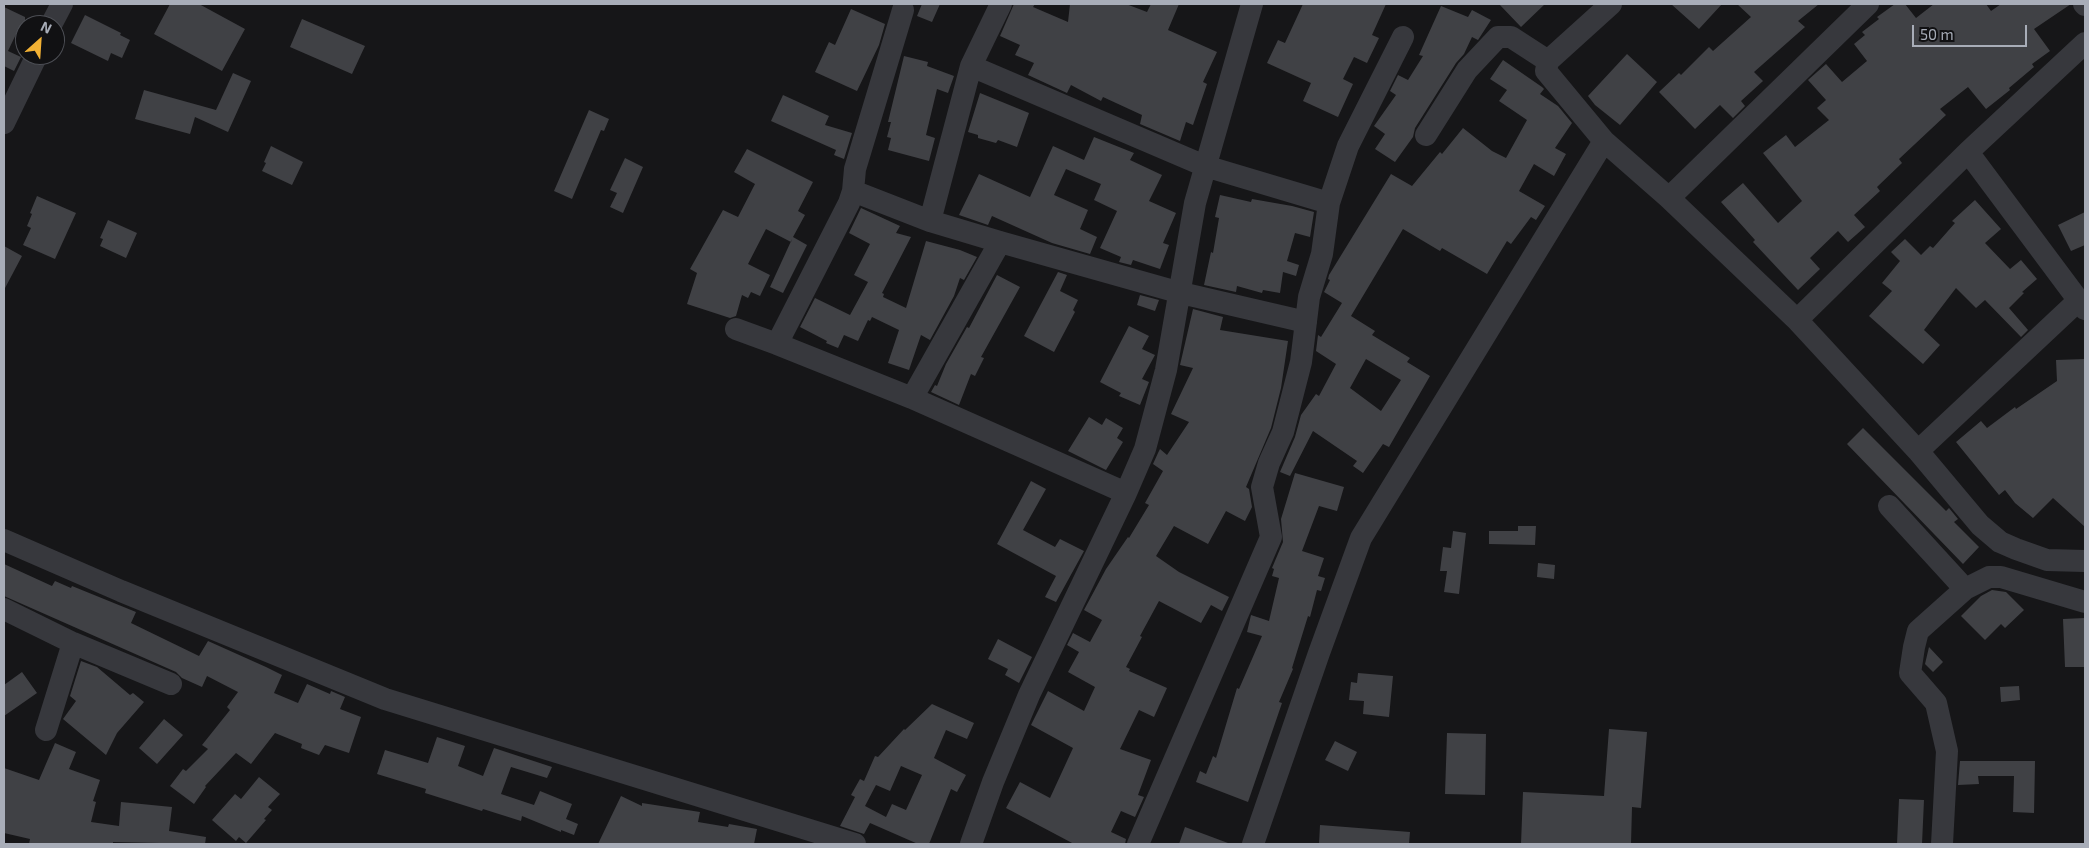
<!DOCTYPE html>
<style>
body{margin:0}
#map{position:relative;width:2089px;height:848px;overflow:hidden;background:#161618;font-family:"Exo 2",sans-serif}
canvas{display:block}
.frame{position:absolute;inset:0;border:5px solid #a8adb8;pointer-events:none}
.north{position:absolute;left:15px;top:15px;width:50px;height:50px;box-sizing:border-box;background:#111113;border:1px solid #4d4f55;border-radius:50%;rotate:26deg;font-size:14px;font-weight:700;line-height:20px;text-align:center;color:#a8adb8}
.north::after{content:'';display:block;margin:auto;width:18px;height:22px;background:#f2b134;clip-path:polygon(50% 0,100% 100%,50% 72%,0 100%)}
.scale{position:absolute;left:1912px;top:25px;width:115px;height:22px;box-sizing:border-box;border:2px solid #a8adb8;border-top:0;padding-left:6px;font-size:15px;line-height:18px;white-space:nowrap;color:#a8adb8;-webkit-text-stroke:4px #111113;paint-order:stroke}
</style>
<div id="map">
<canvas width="2089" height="848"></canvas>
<div class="frame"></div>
<div class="north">N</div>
<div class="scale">50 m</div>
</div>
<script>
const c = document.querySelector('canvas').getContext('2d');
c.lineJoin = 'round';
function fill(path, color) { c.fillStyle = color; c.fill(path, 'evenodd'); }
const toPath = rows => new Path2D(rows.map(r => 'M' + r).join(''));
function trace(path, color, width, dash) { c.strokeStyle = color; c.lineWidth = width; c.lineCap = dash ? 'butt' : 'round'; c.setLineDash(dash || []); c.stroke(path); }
const building = toPath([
 [170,4,199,4,245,29,222,71,154,34],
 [922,4,940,4,932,22,917,16],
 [1014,4,1035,4,1033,7,1068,22,1070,4,1126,4,1147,12,1151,4,1179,4,1168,30,1217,52,1203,82,1207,84,1193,125,1186,122,1180,141,1140,124,1142,115,1103,97,1101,101,1071,85,1067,93,1028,75,1034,63,1015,55,1020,45,1000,36],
 [1303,4,1386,4,1372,35,1379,38,1367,63,1354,57,1343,79,1353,84,1338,117,1303,101,1311,83,1267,63,1278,40,1285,43],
 [1499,4,1545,4,1521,27],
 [1671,4,1722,4,1699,29],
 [1737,4,1819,4,1798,21,1805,27,1754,72,1763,81,1741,101,1745,106,1733,118,1720,105,1695,129,1659,92,1679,73,1681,75,1709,47,1713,51,1751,17],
 [1895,4,1905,4,1916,18,1934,4,1986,4,1991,11,2001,4,2071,4,2034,29,2050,51,2032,64,2034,67,2009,88,2010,90,1986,109,1968,87,1940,109,1946,115,1899,159,1902,163,1877,187,1880,191,1854,215,1865,227,1848,242,1838,231,1810,258,1820,269,1798,290,1753,242,1755,240,1721,202,1743,183,1778,223,1802,201,1763,153,1786,135,1795,147,1829,120,1817,108,1826,100,1808,80,1826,64,1842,82,1867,61,1854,44,1865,35,1862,32,1879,19,1877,17],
 [1441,6,1468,17,1472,10,1491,20,1478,40,1472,37,1464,54,1456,63,1415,128,1413,137,1395,162,1375,149,1385,134,1374,126,1396,95,1390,91,1398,75,1408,80,1423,56,1419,55],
 [4,7,25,17,25,33,18,30,8,51,21,57,14,71,4,66],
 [851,9,885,24,879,45,857,91,815,72,829,42,835,45],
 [85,15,121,33,120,35,130,40,122,58,111,53,108,61,71,43],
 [302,19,365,46,352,74,290,47],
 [1627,54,1657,82,1620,125,1595,105,1588,96],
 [904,56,928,62,927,66,954,76,948,93,937,89,926,135,935,138,929,161,888,150,891,138,887,137,891,122,888,122],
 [1503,60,1542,87,1544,89,1540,94,1558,106,1572,123,1555,148,1566,154,1554,176,1534,164,1519,191,1545,206,1536,220,1531,217,1511,244,1507,241,1487,274,1442,248,1440,251,1403,229,1351,316,1375,331,1372,335,1410,358,1407,362,1430,376,1389,447,1383,444,1363,473,1353,466,1357,461,1313,431,1290,476,1280,472,1295,437,1301,415,1316,394,1319,396,1336,364,1316,351,1318,335,1321,337,1342,303,1324,292,1330,280,1328,279,1329,275,1391,174,1412,186,1440,152,1442,154,1463,128,1492,151,1506,158,1527,120,1499,101,1507,90,1490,79],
 [1366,359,1401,380,1381,411,1350,388],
 [233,73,251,81,228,132,195,117,190,134,135,119,144,90,216,110],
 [980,93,1029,113,1017,147,998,140,996,143,978,138,978,135,968,132],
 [783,95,829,116,825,125,852,133,844,159,834,155,836,150,771,121],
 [589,110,609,119,604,131,601,130,572,199,554,191],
 [1094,137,1134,153,1130,160,1162,175,1149,201,1176,213,1163,243,1169,245,1160,269,1133,260,1131,265,1119,262,1121,257,1100,248,1117,211,1094,200,1101,184,1066,169,1054,195,1088,210,1080,229,1097,237,1090,254,1052,243,992,216,988,225,959,215,979,174,1030,197,1053,146,1084,160],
 [271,146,303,162,292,185,262,171,266,163,264,162],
 [747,149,813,182,798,211,805,215,793,237,807,245,783,293,770,287,792,239,791,242,766,229,748,264,770,275,760,296,751,292,748,298,742,295,736,316,730,318,687,304,697,273,690,269,723,210,738,217,755,184,734,172],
 [625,158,643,167,623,213,610,207,617,193,610,190],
 [1220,195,1251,202,1252,199,1292,206,1314,212,1310,237,1295,233,1287,261,1299,265,1296,276,1283,272,1280,293,1263,290,1262,293,1237,286,1236,292,1204,285,1211,252,1213,253,1219,218,1215,217],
 [37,196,76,213,55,259,23,245,31,228,27,226,32,214,30,213],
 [1975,200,2001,229,1985,243,2010,269,2021,260,2037,279,2022,292,2024,293,2009,308,2028,330,2021,337,1985,300,1976,308,1956,288,1924,330,1940,345,1923,364,1869,316,1892,291,1882,283,1900,261,1891,252,1905,239,1921,255,1930,246,1933,248,1955,223,1952,221],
 [861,208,900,226,896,233,911,237,882,293,884,294,883,297,906,308,926,241,960,250,977,257,964,280,960,278,954,296,930,340,921,335,909,370,888,363,899,330,872,317,870,321,868,320,858,341,844,335,838,348,826,343,827,341,800,327,815,298,850,315,868,282,854,275,870,244,849,233],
 [2085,212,2085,245,2071,251,2058,225],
 [108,220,137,233,126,258,100,246,103,239,100,238],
 [4,246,22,256,4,290],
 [1058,272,1067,275,1060,291,1078,300,1073,310,1075,312,1054,352,1024,336],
 [997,275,1020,287,981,357,984,358,975,376,971,374,959,405,931,392,935,385,937,386,946,364,967,327,969,328],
 [1140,295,1159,300,1155,311,1137,305],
 [1193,309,1223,317,1220,330,1288,341,1281,388,1271,428,1246,487,1249,489,1252,507,1245,521,1226,511,1208,544,1174,526,1156,556,1179,572,1229,597,1222,611,1211,605,1201,623,1159,601,1140,636,1142,637,1126,667,1130,669,1129,671,1167,688,1154,717,1139,710,1120,749,1151,760,1138,795,1144,797,1135,817,1121,811,1111,832,1126,839,1125,844,1074,844,1006,808,1020,782,1050,798,1073,748,1031,725,1048,691,1084,711,1095,687,1068,672,1079,652,1067,645,1073,633,1090,642,1102,620,1084,610,1106,569,1128,537,1129,538,1149,505,1145,503,1163,471,1153,464,1158,453,1160,449,1167,455,1189,422,1171,414,1193,368,1180,365],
 [1129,326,1149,336,1142,349,1155,355,1142,379,1149,382,1140,405,1119,396,1121,393,1100,382],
 [2085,359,2085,527,2053,498,2033,518,2015,503,2005,490,1999,495,1956,442,1981,421,1987,428,2015,407,2016,409,2057,381,2056,360],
 [1089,417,1102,425,1106,418,1123,428,1117,438,1123,442,1106,470,1068,451],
 [1863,428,1946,511,1949,508,1958,519,1954,522,1979,547,1963,564,1847,444],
 [1295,473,1344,487,1337,511,1319,506,1302,551,1324,558,1318,576,1325,578,1321,591,1317,590,1310,617,1308,616,1292,668,1293,669,1279,702,1282,703,1248,802,1196,782,1200,771,1206,774,1213,756,1216,758,1237,688,1239,689,1262,636,1247,632,1251,615,1269,621,1279,578,1272,576,1274,569,1272,568,1283,542,1281,519],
 [1031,481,1046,489,1023,530,1055,547,1060,539,1084,551,1056,602,1045,597,1056,576,997,544],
 [1518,526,1536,526,1535,545,1489,544,1489,531,1518,531],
 [1453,531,1466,533,1459,594,1444,592,1447,571,1440,571,1443,547,1451,548],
 [1538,563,1555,565,1554,579,1537,577],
 [4,564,52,586,55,581,71,588,72,586,136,612,131,623,199,656,208,641,266,667,282,675,274,693,298,703,307,684,330,694,331,691,345,697,340,709,361,717,349,753,325,745,319,755,301,748,302,744,275,733,251,764,236,753,205,786,206,787,194,804,170,786,183,769,186,771,208,749,202,745,230,710,227,707,238,692,207,676,202,687,182,678,176,672,4,596],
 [1992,590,2006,592,2024,610,2005,628,2001,624,1985,640,1961,616,1981,596],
 [2085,618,2085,667,2065,667,2063,619],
 [998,639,1032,657,1019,683,1005,675,1008,669,988,659],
 [1929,647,1943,662,1933,672,1925,664],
 [81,661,97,667,130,695,133,693,144,702,117,733,106,755,63,719,76,701,70,696],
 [22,672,37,693,4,716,4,685],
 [1358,673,1393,676,1389,717,1363,714,1364,701,1349,700,1351,682,1357,683],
 [2019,686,2020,700,2001,702,2000,687],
 [932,704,974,723,967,739,946,730,934,758,966,775,957,792,951,789,929,844,918,844,870,823,864,834,840,826,855,797,851,795,860,779,864,781,875,756,878,757,904,729,905,730],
 [901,766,922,775,906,810,892,804,886,817,865,806,876,785,890,791],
 [164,719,183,735,157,764,139,748],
 [1609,729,1647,732,1641,808,1632,807,1631,844,1521,844,1523,792,1604,796],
 [1447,733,1486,734,1485,795,1445,794],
 [437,737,465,746,458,766,483,776,494,748,552,767,547,778,511,767,501,794,534,805,540,791,572,804,566,819,578,824,574,835,561,830,561,832,522,816,521,821,483,809,482,811,425,793,426,789,377,774,385,750,428,763],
 [1335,741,1357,752,1348,771,1325,760],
 [55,743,76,752,69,769,100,780,93,801,96,802,91,822,119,826,121,802,172,807,169,831,206,837,205,844,113,842,113,844,29,844,30,839,4,833,4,768,39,780],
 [1960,761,2035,761,2034,813,2013,812,2014,776,1978,776,1979,784,1958,785],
 [259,777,280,794,268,807,272,810,264,819,266,820,246,843,239,837,236,841,212,820,235,794,241,799],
 [621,796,642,806,642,803,700,812,698,822,728,827,729,824,757,829,754,844,598,844],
 [1899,799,1924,800,1922,844,1897,844],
 [1320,825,1410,832,1409,844,1319,844],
 [1185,827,1228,843,1227,844,1179,844]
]);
const minor = toPath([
 [1611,4,1548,61,1546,71,1604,141,1669,198,1797,320,1918,451,1980,525,2000,542,2016,549,2047,560,2085,561],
 [2084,4,2085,5],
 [51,25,62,4],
 [971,66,1205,166,1329,203],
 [4,123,37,55],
 [1426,135,1467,70,1498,37,1511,37,1548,61],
 [1968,152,2085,309],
 [853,191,930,221,1000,242,1181,293,1306,322],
 [1669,198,1868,4],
 [930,221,971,66,1001,4],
 [1797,320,1968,152,2085,43],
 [736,329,777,344,912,398,1126,493],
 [777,344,849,203,853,191,855,169,903,10],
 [912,398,1000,242],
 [1918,451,2079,300],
 [1889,506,1965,589,1918,631,1914,647,1910,673,1936,703,1947,751,1942,844],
 [4,540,121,591,385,699,855,844],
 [1965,589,1989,577,2001,577,2085,602],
 [4,609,73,643,171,684],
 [46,730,73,643],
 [971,844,993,782,1029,695,1126,493,1145,449,1166,370,1195,203,1252,4],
 [1138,844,1271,537,1262,487,1269,463,1283,432,1301,362,1309,297,1322,254,1329,203,1348,146,1403,37],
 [1253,844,1319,653,1361,538,1604,141]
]);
fill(building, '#404145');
trace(minor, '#37383d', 22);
</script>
